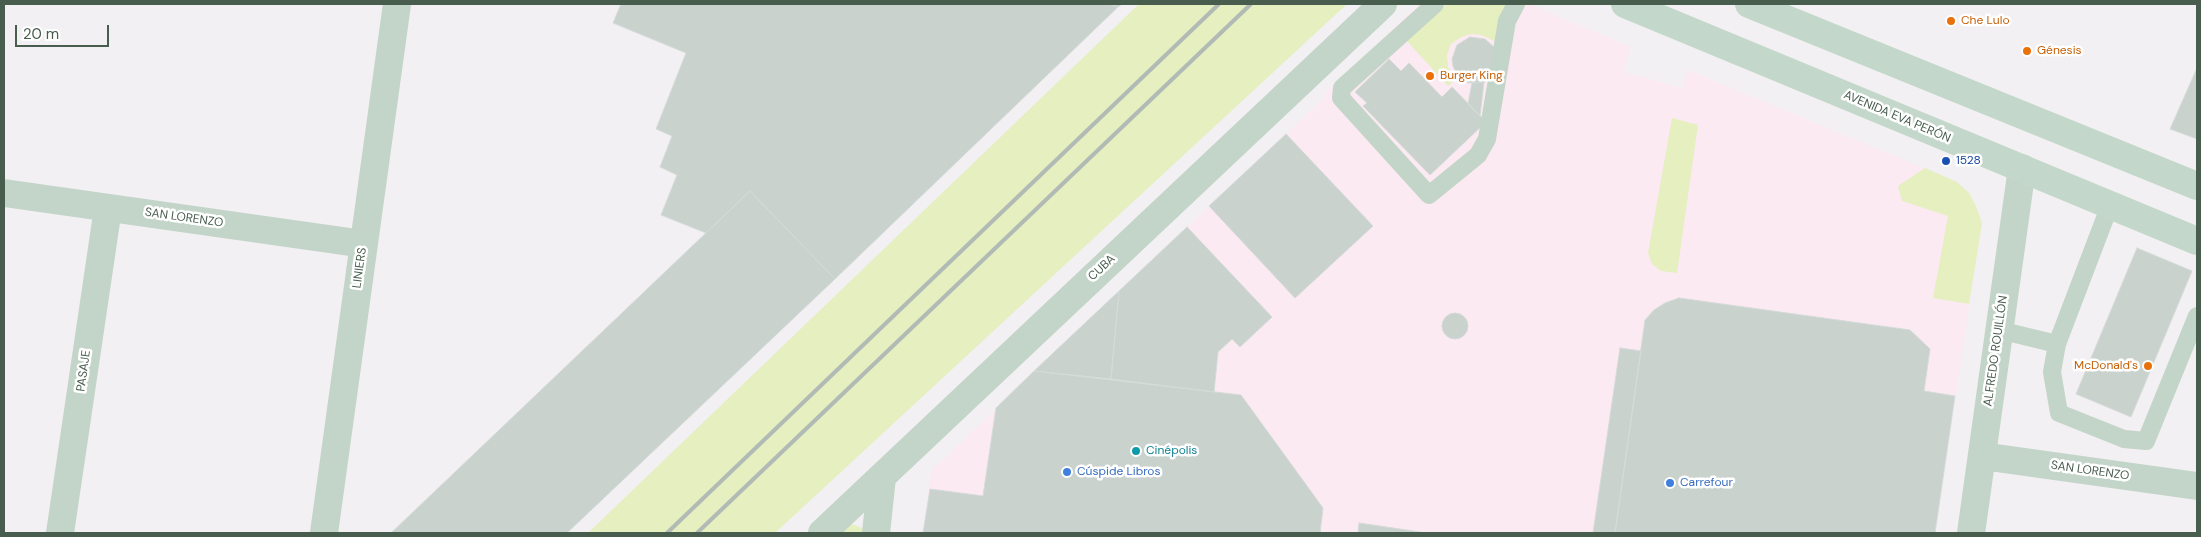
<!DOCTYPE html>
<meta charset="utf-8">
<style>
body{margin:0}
#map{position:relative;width:2201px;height:537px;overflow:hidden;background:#f2f0f2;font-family:"DM Sans",sans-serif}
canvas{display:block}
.frame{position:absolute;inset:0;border:5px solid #485d4e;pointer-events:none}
.scale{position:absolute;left:15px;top:25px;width:94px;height:22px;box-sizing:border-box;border:2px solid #485d4e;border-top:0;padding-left:6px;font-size:15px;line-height:18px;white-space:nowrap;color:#485d4e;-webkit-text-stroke:4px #fff;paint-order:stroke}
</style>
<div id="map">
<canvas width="2201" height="537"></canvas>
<div class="frame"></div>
<div class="scale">20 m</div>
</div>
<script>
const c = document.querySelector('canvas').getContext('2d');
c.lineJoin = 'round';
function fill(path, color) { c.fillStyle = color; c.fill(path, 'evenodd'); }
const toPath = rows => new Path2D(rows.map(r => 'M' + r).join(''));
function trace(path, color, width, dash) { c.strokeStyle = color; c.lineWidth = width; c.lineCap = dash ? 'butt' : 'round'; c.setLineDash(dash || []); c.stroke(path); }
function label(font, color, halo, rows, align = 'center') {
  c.font = font + ' "DM Sans",sans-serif'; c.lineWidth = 5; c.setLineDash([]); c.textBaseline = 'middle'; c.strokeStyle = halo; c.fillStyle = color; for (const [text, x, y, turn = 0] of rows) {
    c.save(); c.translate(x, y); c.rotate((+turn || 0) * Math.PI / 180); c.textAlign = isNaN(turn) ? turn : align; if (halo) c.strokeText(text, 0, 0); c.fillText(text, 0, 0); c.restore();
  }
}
const commercial = toPath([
 [1419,4,1529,4,1631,47,1624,72,1682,88,1688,70,1957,182,1969,193,1982,223,1935,533,923,533,931,471,1325,97,1323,95]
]);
const green = toPath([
 [1139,4,1347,4,775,533,588,533],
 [1447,4,1507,4,1497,42,1481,35,1471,34,1461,37,1451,44,1447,55,1448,67,1455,80,1448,86,1406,40],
 [1672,118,1698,125,1677,273,1661,271,1652,264,1648,253],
 [1925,168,1957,182,1969,193,1976,206,1982,223,1969,304,1933,298,1948,216,1902,201,1898,186],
 [851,524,870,531,870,533,840,533]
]);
const building = toPath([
 [621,4,1109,4,1118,7,835,279,750,191,706,233,661,215,677,175,660,167,672,136,656,129,686,53,613,23,621,4],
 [1109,4,1122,4,1118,7,1109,4],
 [1470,37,1485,39,1496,49,1491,78,1484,82,1468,83,1456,73,1453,66,1452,59,1457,45,1470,37],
 [1389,59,1401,71,1409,63,1442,97,1452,87,1486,122,1430,175,1363,106,1367,103,1355,92,1389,59],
 [2197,68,2197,139,2170,129,2197,68],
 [1484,82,1480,116,1468,104,1472,83,1484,82],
 [1286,134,1373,226,1295,298,1209,206,1286,134],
 [750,191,835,279,567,533,391,533,750,191],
 [1187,227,1272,317,1240,347,1232,339,1218,352,1214,392,1111,379,1119,291,1187,227],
 [2137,248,2192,271,2131,417,2076,394,2137,248],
 [1119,291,1111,379,1034,371,1119,291],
 [1679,298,1910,330,1930,349,1924,391,1955,396,1935,533,1615,533,1645,320,1654,310,1665,303,1679,298],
 '1442 326a13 13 0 1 1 26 0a13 13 0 1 1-26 0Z',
 [1620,348,1641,351,1615,533,1593,533,1620,348],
 [1034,371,1241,395,1323,508,1320,533,923,533,930,489,983,496,996,408,1034,371],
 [1359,523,1427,533,1358,533,1359,523]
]);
const service = toPath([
 [1435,4,1342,88,1341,98,1429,195,1478,155,1487,139,1507,21,1516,4],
 [2110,205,2057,344,2052,372,2059,413,2124,439,2146,441,2197,316],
 [1999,330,2057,344]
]);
const minor = toPath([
 [4,193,364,244],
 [1982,456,2197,486],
 [60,533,108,208],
 [324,533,397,4],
 [822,533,1383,4],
 [876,533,882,477],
 [1971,533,2022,168]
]);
const secondary = toPath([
 [1625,4,2197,241],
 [1749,4,2197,186]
]);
const rail = toPath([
 [667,533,1219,4],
 [697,533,1251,4]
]);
const markers = [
 [1951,21,5,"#e8710a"],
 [2027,51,5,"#e8710a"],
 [1430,76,5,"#e8710a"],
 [1946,161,5,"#1a4fb4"],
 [2148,366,5,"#e8710a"],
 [1136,451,5,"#0f9aa8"],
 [1067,472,5,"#3f7fe0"],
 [1670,483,5,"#3f7fe0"]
];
const foodNames = [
 ["Che Lulo",1961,21],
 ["Génesis",2037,51],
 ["Burger King",1440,76],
 ["McDonald's",2138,366,"right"]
];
const streetNames = [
 ["AVENIDA EVA PERÓN",1897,117,23],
 ["SAN LORENZO",184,218,8],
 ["LINIERS",360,268,-82],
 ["CUBA",1102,268,-43],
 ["ALFREDO ROUILLÓN",1996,351,-82],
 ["PASAJE",84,371,-82],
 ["SAN LORENZO",2090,471,8]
];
const transitNames = [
 ["1528",1956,161]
];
const cultureNames = [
 ["Cinépolis",1146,451]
];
const shopNames = [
 ["Cúspide Libros",1077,472],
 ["Carrefour",1680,483]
];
fill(commercial, '#fceaf2');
fill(green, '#e5efbf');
fill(building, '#cad2ce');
trace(building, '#d4dbd8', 1);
trace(service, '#c3d4c8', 18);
trace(minor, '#c3d4c8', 28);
trace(secondary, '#c3d8ca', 28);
trace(rail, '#b2bab5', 4);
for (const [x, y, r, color] of markers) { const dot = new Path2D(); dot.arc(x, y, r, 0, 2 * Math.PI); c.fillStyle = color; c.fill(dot); trace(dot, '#fff', 2); }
label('12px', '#c56008', '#fff', foodNames, 'left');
label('12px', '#485d4e', '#fff', streetNames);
label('12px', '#164399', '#fff', transitNames, 'left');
label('12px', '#0d838f', '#fff', cultureNames, 'left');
label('12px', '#366cbe', '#fff', shopNames, 'left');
</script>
